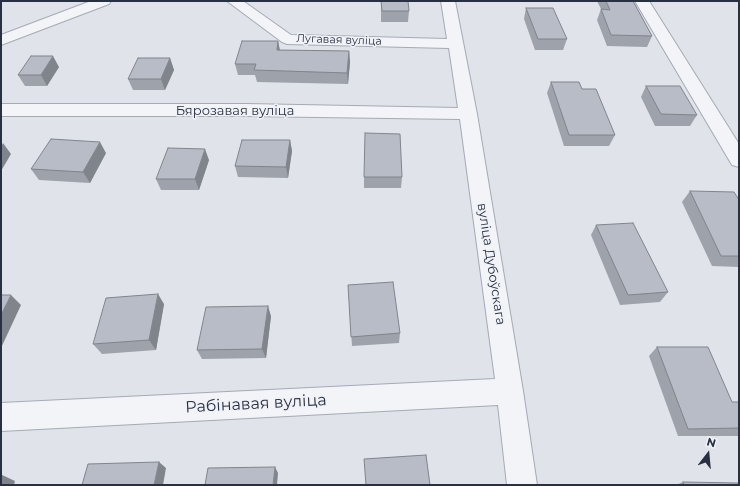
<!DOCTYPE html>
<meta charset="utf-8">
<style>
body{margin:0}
#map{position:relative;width:740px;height:486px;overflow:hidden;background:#e0e3ea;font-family:Montserrat,sans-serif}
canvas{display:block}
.frame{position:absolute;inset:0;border:2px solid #283042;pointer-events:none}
.north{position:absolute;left:688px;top:434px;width:40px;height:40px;-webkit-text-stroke:3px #f0f2f7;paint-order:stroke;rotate:16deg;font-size:11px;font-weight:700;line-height:16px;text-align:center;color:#283042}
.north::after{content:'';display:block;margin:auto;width:14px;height:18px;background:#283042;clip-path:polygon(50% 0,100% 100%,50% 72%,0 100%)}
</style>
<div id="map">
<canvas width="740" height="486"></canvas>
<div class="frame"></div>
<div class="north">N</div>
</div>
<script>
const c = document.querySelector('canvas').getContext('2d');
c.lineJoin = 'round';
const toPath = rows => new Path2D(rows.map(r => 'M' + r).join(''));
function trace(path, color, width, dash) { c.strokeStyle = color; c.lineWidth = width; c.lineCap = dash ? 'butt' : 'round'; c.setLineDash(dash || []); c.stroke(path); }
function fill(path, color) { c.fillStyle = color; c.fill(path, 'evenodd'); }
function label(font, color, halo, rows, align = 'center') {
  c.font = font + ' Montserrat,sans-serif'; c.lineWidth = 3; c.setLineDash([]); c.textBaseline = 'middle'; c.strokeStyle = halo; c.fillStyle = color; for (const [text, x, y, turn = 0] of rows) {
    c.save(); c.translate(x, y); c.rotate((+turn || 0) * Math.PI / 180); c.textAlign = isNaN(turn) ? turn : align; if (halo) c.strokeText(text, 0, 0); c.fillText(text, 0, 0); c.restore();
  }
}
const minor = toPath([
 [91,1,111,1,109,4,1,45,1,35,91,1],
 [227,1,243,1,291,35,447,39,441,1,455,1,477,114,523,391,537,485,507,485,498,405,1,431,1,403,495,379,460,119,246,116,1,116,1,104,246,104,458,108,449,48,287,44,282,42,227,1],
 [635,1,649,1,739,144,739,167,732,165,635,1]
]);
const wall = toPath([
 [381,1,409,11,408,22,381,22],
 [597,1,633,1,652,36,647,47,607,46,597,20,601,9],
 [526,8,567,39,563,50,535,50,524,19],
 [278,41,280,50,349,51,350,62,348,84,257,82,255,75,238,75,235,64],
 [170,58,174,70,165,90,133,90,128,79],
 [59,67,47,86,25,86,18,75],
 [551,82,582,89,615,135,609,146,564,146,547,93],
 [646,86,697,115,690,126,655,126,641,97],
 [290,140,292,151,288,178,238,177,235,166],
 [106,153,90,183,39,180,31,169],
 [209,160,199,190,161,190,156,179],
 [364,177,402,177,401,188,364,188],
 [690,191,739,200,739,267,712,266,682,202],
 [596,225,668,292,660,302,620,305,591,235],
 [348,285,400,333,399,343,352,346],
 [164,304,156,350,102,354,93,344],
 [271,316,266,358,202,359,197,350],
 [657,347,732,402,739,402,739,436,678,436,649,356],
 [683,482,739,485,676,485]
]);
const shadedWall = toPath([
 [278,41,280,52,277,50],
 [349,51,350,62,348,84,347,73],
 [53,56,59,67,47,86,41,75],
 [170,58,174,70,165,90,161,79],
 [290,140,292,151,288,178,286,167],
 [100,142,106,153,90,183,83,172],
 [3,143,11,154,1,171,1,147],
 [205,149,209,160,199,190,195,179],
 [158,294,164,304,156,350,149,340],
 [11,295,21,305,1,348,1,315],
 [268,306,271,316,266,358,262,349],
 [159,462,166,468,163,485,154,485],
 [275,467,278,473,277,485,273,485],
 [2,475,15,481,14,485,1,485,1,478]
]);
const building = toPath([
 [381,1,408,1,409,11,382,11,381,1],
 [606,1,633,1,652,36,611,35,601,9,610,10,606,1],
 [526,8,553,8,567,39,538,39,526,8],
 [242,41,278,41,277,50,349,51,347,73,254,70,256,64,235,64,242,41],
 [31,56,53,56,41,75,18,75,31,56],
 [138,58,170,58,161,79,128,79,138,58],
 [551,82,579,82,582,89,596,89,615,135,569,135,551,82],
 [646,86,680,86,697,115,661,114,646,86],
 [365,133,400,134,402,177,364,177,365,133],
 [51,139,100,142,83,172,31,169,51,139],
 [242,140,290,140,286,167,235,166,242,140],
 [168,148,205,149,195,179,156,179,168,148],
 [690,191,734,192,739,200,739,256,721,256,690,191],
 [633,223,668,292,628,295,596,225,633,223],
 [393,282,400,333,351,337,348,285,393,282],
 [158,294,149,340,93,344,106,298,158,294],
 [1,295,11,295,1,315,1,295],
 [268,306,262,349,197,350,206,307,268,306],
 [657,347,708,347,732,402,739,402,739,428,688,429,657,347],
 [426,455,430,485,366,485,364,459,426,455],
 [159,462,154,485,82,485,88,464,159,462],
 [275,467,273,485,205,485,208,468,275,467],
 [683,482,739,483,739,485,684,485,683,482]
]);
const farStreetnames = [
 ["Лугавая вуліца",339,40,2]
];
const streetNames = [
 ["Бярозавая вуліца",235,111],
 ["вуліца Дубоўскага",491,264,81]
];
const nearStreetnames = [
 ["Рабінавая вуліца",256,404,-3]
];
trace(minor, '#a5aab4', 2);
fill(minor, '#f3f4f8');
fill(wall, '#9da2ab');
fill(shadedWall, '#80848b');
fill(building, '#b7bcc7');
trace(building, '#80848b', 1);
label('11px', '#283042', '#f0f2f7', farStreetnames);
label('13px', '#283042', '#f0f2f7', streetNames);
label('16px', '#283042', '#f0f2f7', nearStreetnames);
</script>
